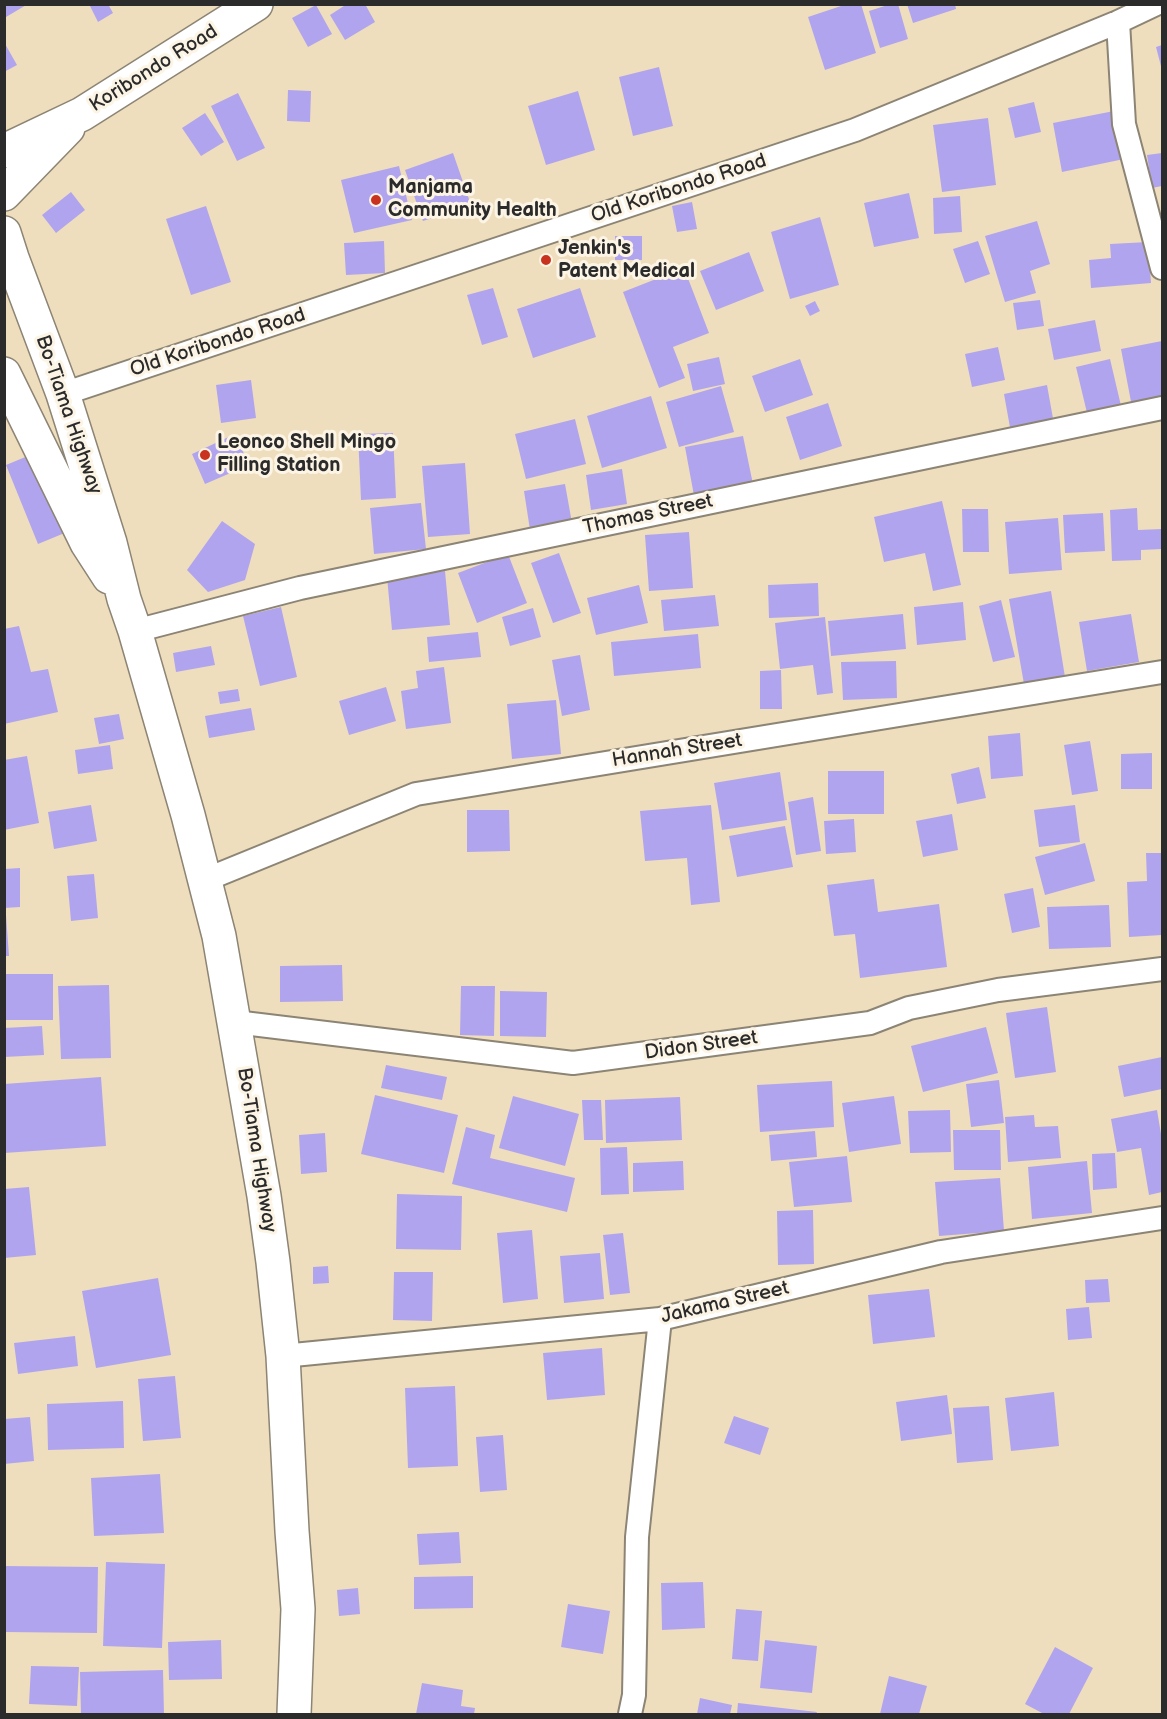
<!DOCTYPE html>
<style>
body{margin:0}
#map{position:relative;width:1167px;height:1719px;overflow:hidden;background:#eedebd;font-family:"Balsamiq Sans",sans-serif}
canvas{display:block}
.frame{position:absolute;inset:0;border:6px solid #2b2b2b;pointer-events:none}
</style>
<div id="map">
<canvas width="1167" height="1719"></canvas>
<div class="frame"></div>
</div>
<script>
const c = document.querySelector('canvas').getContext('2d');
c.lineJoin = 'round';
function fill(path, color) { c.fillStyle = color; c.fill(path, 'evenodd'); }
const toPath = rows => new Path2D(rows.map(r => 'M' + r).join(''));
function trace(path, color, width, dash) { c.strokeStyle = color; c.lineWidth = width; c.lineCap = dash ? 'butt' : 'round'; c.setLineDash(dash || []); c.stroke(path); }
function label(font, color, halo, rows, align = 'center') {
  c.font = font + ' "Balsamiq Sans",sans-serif'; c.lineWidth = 6; c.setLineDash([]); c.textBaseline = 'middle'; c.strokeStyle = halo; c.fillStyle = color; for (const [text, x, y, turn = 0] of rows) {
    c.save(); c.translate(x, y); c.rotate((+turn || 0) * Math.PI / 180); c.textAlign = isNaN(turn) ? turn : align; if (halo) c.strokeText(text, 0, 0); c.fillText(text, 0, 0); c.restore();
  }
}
const building = toPath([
 [4,4,28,4,6,17],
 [89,4,108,4,113,13,98,22],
 [347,4,365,4,375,22,345,40,330,15],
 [847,4,861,4,876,53,825,70,808,17],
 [891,4,898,4,908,39,880,48,869,11],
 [907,4,955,4,956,9,913,23],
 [316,5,332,34,308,47,292,18],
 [4,42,17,65,4,72],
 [1162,45,1162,70,1156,47],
 [659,67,673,126,633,136,619,77],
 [288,90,311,91,310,122,287,121],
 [578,91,595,150,546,165,528,106],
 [238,93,265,148,237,161,211,106],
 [1034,102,1041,132,1015,138,1008,108],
 [1114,111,1124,159,1062,172,1053,123],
 [205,113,224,142,201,156,182,128],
 [988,118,996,185,942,192,933,125],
 [453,153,471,205,423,221,405,170],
 [1162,153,1162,186,1152,188,1147,155],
 [399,166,412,220,354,233,341,180],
 [71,192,85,210,56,233,42,215],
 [909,193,919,238,874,247,864,203],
 [960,196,962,232,934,234,933,198],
 [692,202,697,229,677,232,672,206],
 [206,206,231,282,191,295,166,219],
 [820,217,839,285,790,299,771,232],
 [1037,221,1050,264,1030,271,1036,293,1005,302,985,236],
 [615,236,642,236,642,260,615,260],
 [384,241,385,273,346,275,344,243],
 [978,241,990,274,965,283,953,249],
 [1148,242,1151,283,1091,288,1089,260,1111,258,1110,244],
 [749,252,764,291,716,310,700,271],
 [684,268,709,333,673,347,685,378,659,388,623,292],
 [493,288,508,337,482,345,467,295],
 [580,288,596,337,533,358,517,309],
 [1040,300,1044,326,1017,330,1013,303],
 [815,301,820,311,810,316,805,306],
 [1095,320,1101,351,1054,360,1048,329],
 [1162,341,1162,401,1132,407,1121,349],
 [998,347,1005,380,972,387,965,354],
 [719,357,725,384,693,391,687,364],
 [800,359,813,395,765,412,752,376],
 [1110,359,1122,410,1088,417,1076,367],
 [251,380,256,418,221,423,216,385],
 [1047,385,1054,424,1011,433,1004,394],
 [721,386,734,432,679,447,666,402],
 [651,396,667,448,602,468,587,416],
 [828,403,842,446,800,460,786,417],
 [575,419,586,464,526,479,515,434],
 [393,433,396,498,361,500,358,434],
 [235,434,249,465,205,484,192,454],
 [743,436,754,489,695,501,685,447],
 [35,453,67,532,38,544,6,465],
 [465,463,470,534,428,537,422,466],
 [622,469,627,504,591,510,586,475],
 [565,484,572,523,530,530,524,491],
 [942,501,961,585,933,591,925,553,884,562,874,517],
 [421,503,426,549,374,554,370,508],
 [1137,508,1138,530,1162,529,1162,549,1141,550,1141,560,1112,561,1110,510],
 [962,509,988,509,989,552,963,552],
 [1103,513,1105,551,1065,553,1063,515],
 [1058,518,1062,570,1009,574,1005,522],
 [222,521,255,544,245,580,208,592,187,570],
 [689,532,693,588,649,591,645,535],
 [559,553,581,613,553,623,531,563],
 [508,554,527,603,477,623,458,573],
 [445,571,450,625,392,630,387,577],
 [818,583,819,616,769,618,768,585],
 [639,585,648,623,596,635,587,598],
 [1051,591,1065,677,1024,684,1009,599],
 [715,595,719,626,664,631,661,600],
 [1001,600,1015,657,993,662,979,606],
 [963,602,966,640,917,645,914,607],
 [281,607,297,677,260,686,243,616],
 [533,608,541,637,510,646,502,617],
 [903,614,906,649,831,656,828,621],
 [1131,614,1139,662,1087,671,1079,622],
 [825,617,833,693,817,695,813,665,780,669,775,623],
 [19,626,31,672,48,669,58,712,4,724,4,629],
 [478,632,481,657,429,662,427,637],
 [698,634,701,668,614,676,611,642],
 [211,646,215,665,176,672,173,653],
 [580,655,590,710,562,716,552,660],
 [896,661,897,698,843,700,841,662],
 [444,667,451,723,406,729,401,691,418,688,416,671],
 [781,670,782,709,760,709,760,671],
 [386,687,396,721,349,735,339,701],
 [238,689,240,701,220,704,218,692],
 [556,700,561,754,512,759,507,704],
 [251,708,255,730,209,738,205,716],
 [119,714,124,739,99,744,94,718],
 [1020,733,1023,776,991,779,988,736],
 [1090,741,1098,791,1072,795,1064,745],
 [110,745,113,769,78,774,75,750],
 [1152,753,1152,789,1121,789,1121,754],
 [27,756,39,823,4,830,4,760],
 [979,767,986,798,957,804,951,774],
 [828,771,884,771,884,814,828,814],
 [780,772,787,820,722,830,714,783],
 [813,797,821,851,796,855,788,802],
 [91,805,97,841,54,849,48,812],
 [711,805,720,902,691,905,687,858,645,861,640,811],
 [1075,805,1080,842,1039,847,1034,810],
 [467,810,509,810,510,851,467,852],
 [952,814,958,850,923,857,916,821],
 [854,819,856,852,826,854,824,821],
 [785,826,793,867,737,877,729,836],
 [1085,843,1095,881,1045,895,1035,857],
 [1146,853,1162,853,1162,935,1129,937,1127,882,1147,881],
 [20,868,20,907,4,908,4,869],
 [94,874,98,918,71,921,67,876],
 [874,879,878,912,939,904,947,967,860,978,855,934,834,936,827,885],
 [1033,888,1040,927,1012,933,1004,894],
 [1109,905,1111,947,1049,949,1047,907],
 [4,915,6,915,9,956,4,956],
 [342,965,343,1001,280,1002,280,966],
 [4,974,53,974,53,1020,4,1020],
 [109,985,111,1058,61,1059,58,986],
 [461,986,495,986,494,1036,460,1035],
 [500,991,547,992,546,1037,500,1036],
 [1047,1007,1056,1072,1015,1078,1006,1013],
 [42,1026,44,1055,4,1057,4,1028],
 [986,1027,998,1073,923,1092,911,1046],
 [1162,1057,1162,1089,1124,1097,1118,1066],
 [386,1065,447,1077,442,1100,381,1088],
 [101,1077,106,1146,4,1153,4,1084],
 [999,1080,1004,1123,971,1127,966,1084],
 [832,1081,834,1127,760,1132,757,1085],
 [375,1095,458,1115,444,1173,361,1154],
 [513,1096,579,1114,565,1166,499,1148],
 [894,1096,901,1144,849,1152,842,1103],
 [680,1097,682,1140,606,1143,605,1100],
 [582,1100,601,1100,603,1140,584,1140],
 [950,1110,951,1152,910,1153,908,1111],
 [1157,1110,1162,1140,1162,1192,1149,1195,1141,1148,1117,1152,1111,1119],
 [1034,1115,1035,1127,1058,1126,1061,1158,1008,1162,1005,1117],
 [466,1127,495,1135,490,1158,575,1178,567,1212,452,1184],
 [953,1130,1000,1130,1001,1170,954,1170],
 [815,1131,817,1157,771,1161,769,1135],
 [325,1133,327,1172,301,1174,299,1135],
 [627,1147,629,1194,601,1195,600,1148],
 [1115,1153,1117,1188,1093,1190,1092,1154],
 [847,1156,852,1202,794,1207,789,1162],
 [683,1161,684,1190,633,1192,633,1163],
 [1087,1161,1092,1213,1032,1219,1028,1167],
 [1000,1178,1004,1231,939,1236,935,1182],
 [29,1187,36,1255,4,1258,4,1189],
 [397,1194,462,1196,461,1250,396,1249],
 [813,1210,814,1264,778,1265,777,1211],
 [532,1230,538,1299,503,1303,497,1233],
 [623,1233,630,1293,610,1295,603,1235],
 [600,1253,604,1299,564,1303,560,1256],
 [328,1266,329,1283,313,1284,313,1267],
 [394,1272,433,1272,432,1321,393,1320],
 [158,1278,171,1355,96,1368,82,1291],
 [1108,1279,1110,1302,1086,1303,1085,1280],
 [929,1289,935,1337,873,1344,868,1295],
 [1089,1307,1092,1338,1068,1340,1066,1309],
 [75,1336,78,1366,18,1374,14,1343],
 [602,1348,605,1395,547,1400,543,1353],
 [175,1376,181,1438,143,1441,138,1379],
 [455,1386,458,1466,408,1468,405,1388],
 [1054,1392,1059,1446,1011,1451,1005,1398],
 [947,1395,952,1434,901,1441,896,1402],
 [123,1401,124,1448,48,1450,47,1404],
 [989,1406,993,1460,957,1463,953,1408],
 [734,1416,769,1428,760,1455,724,1443],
 [30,1417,34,1461,4,1464,4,1419],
 [503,1435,507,1490,480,1492,476,1437],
 [160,1474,164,1533,94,1536,91,1478],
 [459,1532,461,1563,419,1565,417,1534],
 [106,1562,165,1564,162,1648,103,1646],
 [4,1566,98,1567,97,1633,4,1632],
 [473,1576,473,1608,414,1609,414,1577],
 [703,1582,705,1628,662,1630,661,1583],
 [358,1588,360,1614,339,1616,337,1590],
 [568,1604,610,1611,603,1654,561,1647],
 [736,1609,762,1611,758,1661,732,1659],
 [221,1640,222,1679,169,1680,168,1642],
 [765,1640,817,1646,812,1693,760,1688],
 [1055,1647,1093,1668,1069,1714,1044,1714,1025,1704],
 [31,1666,79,1667,77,1706,29,1704],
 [163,1670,164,1714,81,1714,80,1672],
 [889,1676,927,1686,919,1714,880,1714],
 [422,1683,463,1690,461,1706,475,1708,474,1714,416,1714],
 [700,1698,732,1705,730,1714,697,1714],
 [738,1703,817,1712,816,1714,737,1714]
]);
const minor = toPath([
 [1118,22,1124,124,1162,268],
 [63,394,855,130,1118,22,1156,4],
 [135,631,300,588,1162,408],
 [205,880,416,794,1162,672],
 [235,1022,573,1063,870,1023,909,1008,998,990,1162,969],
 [283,1356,660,1319,941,1252,1162,1218],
 [630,1714,634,1695,637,1537,660,1319]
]);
const trunk = toPath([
 [4,151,82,114,256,4],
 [4,194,68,128],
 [4,233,12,258,63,394,110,543,124,599,135,631,188,815,219,936,264,1196,273,1262,283,1356,292,1531,298,1609,294,1714],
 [4,374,87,543,109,577]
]);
const markers = [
 [376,200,6,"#c8321e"],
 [546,260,6,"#c8321e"],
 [205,455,6,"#c8321e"]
];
const streetNames = [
 ["Koribondo Road",154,69,-32],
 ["Old Koribondo Road",679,189,-18],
 ["Old Koribondo Road",218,343,-18],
 ["Bo-Tiama Highway",68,415,71],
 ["Thomas Street",648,515,-12],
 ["Hannah Street",677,751,-9],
 ["Didon Street",701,1046,-8],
 ["Bo-Tiama Highway",256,1150,81],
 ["Jakama Street",725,1303,-13]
];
const poiNames = [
 ["Manjama",388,188],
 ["Community Health",388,211],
 ["Jenkin's",558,249],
 ["Patent Medical",558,272],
 ["Leonco Shell Mingo",217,443],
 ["Filling Station",217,466]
];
fill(building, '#b1a4ee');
trace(minor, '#8c8474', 26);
trace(trunk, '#8c8474', 36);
trace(minor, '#fff', 22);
trace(trunk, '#fff', 33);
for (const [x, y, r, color] of markers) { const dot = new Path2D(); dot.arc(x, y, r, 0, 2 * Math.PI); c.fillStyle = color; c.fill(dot); trace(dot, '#fcf5e5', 2); }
label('20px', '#2b2b2b', '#fcf5e5', streetNames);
label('bold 20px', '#2b2b2b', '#fcf5e5', poiNames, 'left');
</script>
